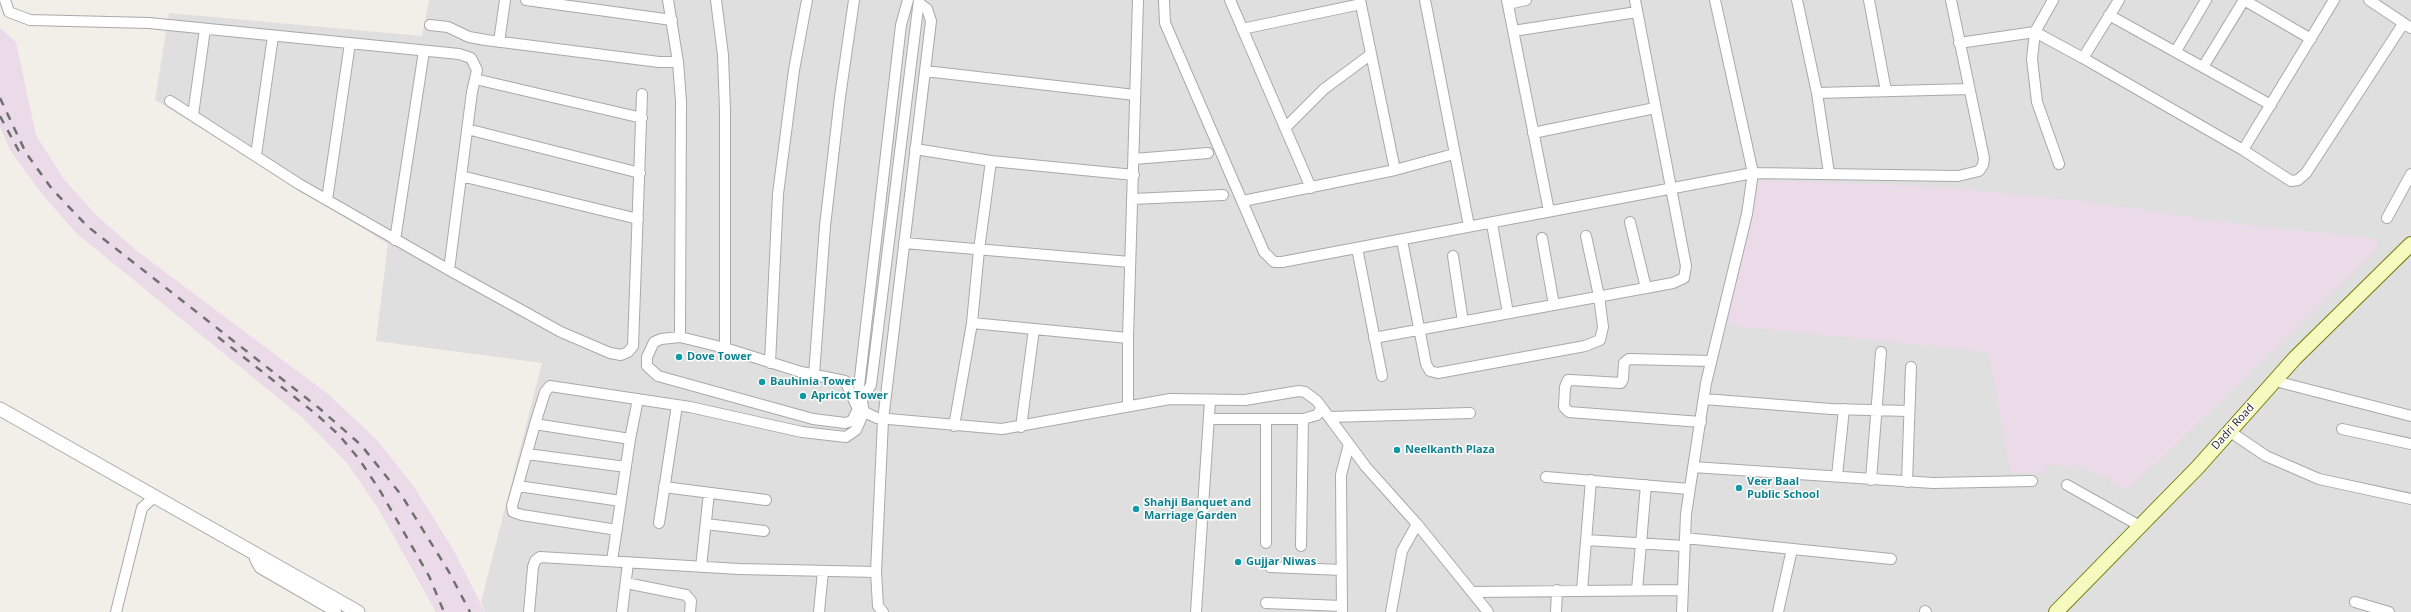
<!DOCTYPE html>
<style>
body{margin:0}
canvas{display:block;background:#f2efe9}
</style>
<canvas width="2411" height="612"></canvas>
<script>
const c = document.querySelector('canvas').getContext('2d');
c.lineJoin = 'round';
function fill(path, color) { c.fillStyle = color; c.fill(path, 'evenodd'); }
const toPath = rows => new Path2D(rows.map(r => 'M' + r).join(''));
function trace(path, color, width, dash) { c.strokeStyle = color; c.lineWidth = width; c.lineCap = dash ? 'butt' : 'round'; c.setLineDash(dash || []); c.stroke(path); }
function label(font, color, halo, rows, align = 'center') {
  c.font = font + ' "Open Sans",sans-serif'; c.lineWidth = 3; c.setLineDash([]); c.textBaseline = 'middle'; c.strokeStyle = halo; c.fillStyle = color; for (const [text, x, y, turn = 0] of rows) {
    c.save(); c.translate(x, y); c.rotate((+turn || 0) * Math.PI / 180); c.textAlign = isNaN(turn) ? turn : align; if (halo) c.strokeText(text, 0, 0); c.fillText(text, 0, 0); c.restore();
  }
}
const residential = toPath([
 [429,0,2411,0,2411,612,485,612,481,602,542,363,376,341,388,244,155,100,169,13,422,36]
]);
const industrial = toPath([
 [0,28,16,42,36,135,63,178,95,214,137,251,328,394,378,441,414,487,453,549,485,612,436,612,378,508,347,463,304,419,76,233,41,193,10,150,0,127],
 [1758,180,1926,186,2093,202,2229,223,2373,238,2377,242,2378,249,2129,489,2110,484,2112,479,2074,465,2072,470,2049,462,2044,473,2011,473,1989,352,1726,325]
]);
const minor = toPath([
 [5,0,9,12,30,20,149,23,459,54,471,58,477,70,472,92,449,270],
 [526,0,672,20],
 [668,0,678,62,681,101,680,337],
 [716,0,723,55,725,111,725,348],
 [1164,0,1165,23,1264,252,1274,262,1282,262,1753,173,1958,176,1979,171,1983,165,1984,158,1951,0],
 [1230,0,1311,188],
 [1425,0,1469,226],
 [1507,0,1549,211],
 [1797,0,1817,93],
 [1869,0,1886,91],
 [2244,0,2311,39],
 [2369,0,2411,28],
 [1508,4,1526,0],
 [2109,15,2271,105],
 [430,25,448,27,469,37,486,40,659,62,678,62],
 [1242,29,1361,4],
 [1513,31,1637,12],
 [499,42,505,0],
 [1959,43,2035,32,2053,0],
 [2176,51,2206,0],
 [2083,58,2119,0],
 [2203,67,2244,0],
 [925,71,1135,95],
 [475,79,642,118],
 [170,101,299,184,449,270,561,332,610,353,621,355,628,352,633,346,642,94],
 [193,115,205,29],
 [1285,128,1324,89,1370,55],
 [467,129,640,173],
 [1533,133,1655,108],
 [915,149,991,161,1134,175],
 [2243,150,2334,0],
 [256,155,273,36],
 [1134,159,1208,153],
 [2059,164,2037,102,2032,59,2035,32,2083,58,2243,150,2291,181,2298,180,2306,173,2403,24],
 [1395,170,1454,154],
 [1829,173,1817,93,1969,89],
 [461,176,638,219],
 [1132,199,1223,195],
 [327,200,350,43],
 [1243,201,1395,170,1360,0],
 [2387,218,2411,174],
 [1630,222,1646,288],
 [1492,224,1508,313],
 [1542,238,1554,305],
 [395,240,424,51],
 [1402,240,1426,364,1430,371,1438,373,1585,346,1600,340,1603,327,1599,296,1586,236],
 [904,243,1130,262],
 [1357,248,1382,376],
 [1453,256,1463,322],
 [972,323,1128,338],
 [1374,338,1673,283,1684,278,1686,266,1635,0],
 [770,363,778,194,794,70,807,0],
 [814,375,825,226,840,97,854,0],
 [2275,381,2411,416],
 [1704,399,1831,409,1909,411],
 [862,400,871,385,919,0],
 [1128,406,1128,338,1138,0],
 [858,409,852,421,845,423,813,419,658,376,647,366,647,357,654,342,661,339,680,337,725,348,801,372,845,381,858,409,877,418,1002,429,1170,399,1245,400,1299,391,1305,392,1317,401,1366,467,1417,524,1488,612],
 [1329,417,1470,413],
 [1209,419,1303,419,1317,415,1322,408],
 [1266,420,1266,543],
 [1701,422,1569,412,1564,407,1565,387,1568,380,1571,380,1621,383,1623,379,1624,363,1629,359,1710,361],
 [535,424,630,439],
 [954,426,972,323,979,250,991,161],
 [1021,427,1034,329],
 [2342,429,2411,444],
 [2229,431,2266,456,2319,479,2411,499],
 [527,454,626,467],
 [1693,467,1933,483,2032,481],
 [1837,476,1844,409],
 [1546,477,1689,489],
 [1871,480,1881,352],
 [1907,482,1911,367],
 [2067,485,2140,526],
 [518,486,621,501],
 [664,487,766,500],
 [659,523,677,405],
 [706,524,764,531],
 [617,530,522,515,513,512,512,506,535,424,545,392,550,386,690,407,802,432,846,437,856,430,864,412,859,386,901,25,908,0],
 [1685,538,1891,559],
 [1586,540,1684,546],
 [1301,546,1303,419],
 [256,554,255,559,260,568,336,612],
 [612,561,630,439,638,399],
 [701,567,709,493],
 [1270,567,1342,570],
 [626,583,686,595,691,601,690,612],
 [1582,590,1591,480],
 [1637,590,1646,485],
 [1472,592,1682,590],
 [2355,602,2389,612],
 [1266,603,1342,606],
 [1925,611,1926,612],
 [116,612,142,508,153,498],
 [529,612,533,567,535,561,540,557,739,569,876,572],
 [622,612,628,563],
 [819,612,823,571],
 [883,612,878,606,876,572,883,420,931,21,927,9,919,3],
 [1196,612,1210,401],
 [1342,612,1341,475,1349,444],
 [1391,612,1402,551,1417,524],
 [1556,612,1557,590],
 [1682,612,1686,514,1706,383,1747,214,1753,173,1715,0],
 [1778,612,1792,549]
]);
const tertiary = toPath([
 [0,409,358,612]
]);
const secondary = toPath([
 [2056,612,2198,467,2295,358,2411,244]
]);
const rail = toPath([
 [0,98,26,153,52,189,87,226,319,408,361,445,402,496,449,572,470,612],
 [0,116,21,155],
 [218,337,316,414,339,435,359,459,379,489,429,576,444,612]
]);
const markers = [
 [679,357,4,"#0f9aa8"],
 [762,382,4,"#0f9aa8"],
 [803,396,4,"#0f9aa8"],
 [1397,450,4,"#0f9aa8"],
 [1739,488,4,"#0f9aa8"],
 [1136,509,4,"#0f9aa8"],
 [1238,562,4,"#0f9aa8"]
];
const cultureNames = [
 ["Dove Tower",687,357],
 ["Bauhinia Tower",770,382],
 ["Apricot Tower",811,396],
 ["Neelkanth Plaza",1405,450],
 ["Veer Baal",1747,482],
 ["Public School",1747,495],
 ["Shahji Banquet and",1144,503],
 ["Marriage Garden",1144,516],
 ["Gujjar Niwas",1246,562]
];
const streetNames = [
 ["Dadri Road",2233,427,-48]
];
fill(residential, '#e0dfdf');
fill(industrial, '#ebdbe8');
trace(minor, '#a9a9a9', 12);
trace(tertiary, '#a9a9a9', 15);
trace(secondary, '#707d05', 16);
trace(minor, '#fff', 10);
trace(tertiary, '#fff', 13);
trace(secondary, '#f7fabf', 14);
trace(rail, '#707070', 2.5, [8, 8]);
for (const [x, y, r, color] of markers) { const dot = new Path2D(); dot.arc(x, y, r, 0, 2 * Math.PI); c.fillStyle = color; c.fill(dot); trace(dot, '#fff', 1.5); }
label('bold 11px', '#0d838f', '#fff', cultureNames, 'left');
label('11px', '#222', '#fff', streetNames);
</script>
